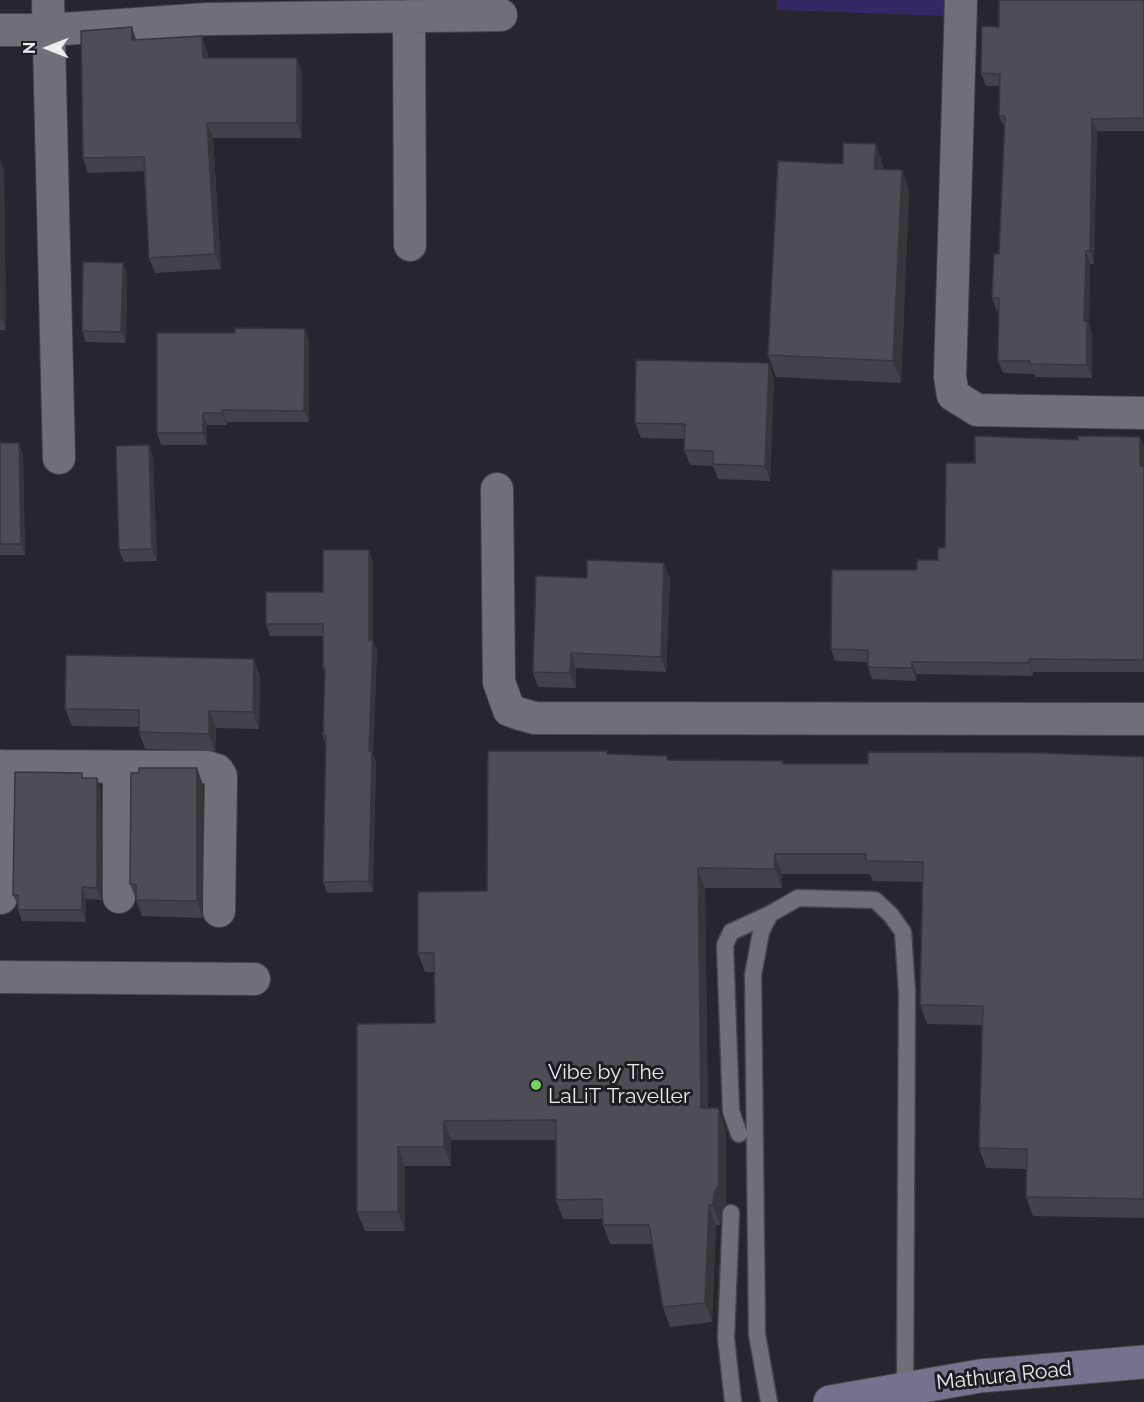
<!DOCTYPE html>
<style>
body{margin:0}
#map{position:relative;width:1144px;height:1402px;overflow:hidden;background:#27262e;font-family:Raleway,sans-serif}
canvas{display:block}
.north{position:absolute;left:18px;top:18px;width:60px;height:60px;-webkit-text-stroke:4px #1d1d24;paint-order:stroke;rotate:270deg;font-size:16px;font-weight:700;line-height:24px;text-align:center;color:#eaeaef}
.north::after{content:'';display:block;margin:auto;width:21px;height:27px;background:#eaeaef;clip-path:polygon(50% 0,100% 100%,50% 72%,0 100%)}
</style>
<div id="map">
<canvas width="1144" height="1402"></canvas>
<div class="north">N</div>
</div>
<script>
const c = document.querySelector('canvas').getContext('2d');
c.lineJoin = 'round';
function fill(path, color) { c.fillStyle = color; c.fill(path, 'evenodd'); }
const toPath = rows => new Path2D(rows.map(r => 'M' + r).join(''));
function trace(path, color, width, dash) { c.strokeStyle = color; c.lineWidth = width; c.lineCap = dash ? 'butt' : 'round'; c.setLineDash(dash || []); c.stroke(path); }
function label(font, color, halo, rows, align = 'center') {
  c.font = font + ' Raleway,sans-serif'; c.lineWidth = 6; c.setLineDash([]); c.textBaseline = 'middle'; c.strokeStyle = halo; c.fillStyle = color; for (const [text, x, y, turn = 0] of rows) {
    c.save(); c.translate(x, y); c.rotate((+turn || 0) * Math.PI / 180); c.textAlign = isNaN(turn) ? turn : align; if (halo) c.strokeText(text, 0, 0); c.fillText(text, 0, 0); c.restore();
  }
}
const green = toPath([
 [777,0,948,0,947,16,777,10]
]);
const service = toPath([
 [739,1134,731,1111,725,945,731,932,770,914],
 [731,1213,726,1338,733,1402],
 [769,1402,757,1334,753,975,761,932,770,914,798,898,875,900,891,915,903,932,907,992,905,1388]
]);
const minor = toPath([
 [48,0,59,458],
 [961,0,950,377,953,395,977,410,1144,413],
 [409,16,410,245],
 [0,30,49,30,208,19,501,15],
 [497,489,499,682,509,710,520,714,535,718,1144,719],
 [0,766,207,767,217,770,221,776,219,911],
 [1,766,1,898],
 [119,767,119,897],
 [0,977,254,979]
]);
const secondary = toPath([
 [830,1402,980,1376,1144,1362]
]);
const wall = toPath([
 [1144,0,1144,131,1097,131,1094,264,1090,264,1089,324,1092,333,1092,378,1035,377,1034,374,1003,373,998,361,999,311,997,311,992,298,999,254,1005,129,999,116,1000,86,986,86,981,73,999,27],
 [136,39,207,50,208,58,297,58,302,73,302,138,213,138,221,269,155,273,149,258,144,171,88,173,83,158],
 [876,144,883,166,883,169,902,170,909,191,901,383,776,377,768,355,843,164],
 [0,160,4,170,6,330,0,330],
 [123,263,127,275,126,343,86,342,82,331],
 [309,340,309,422,227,422,227,425,207,425,207,445,161,445,157,433],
 [774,378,770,481,718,479,713,466,690,465,684,450,685,439,641,438,635,423],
 [1140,437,1144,447,1144,672,1033,672,1033,676,917,674,916,681,872,679,868,667,868,662,835,661,831,649,917,570,938,560,945,548,975,463,1078,440],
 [0,443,23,454,25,555,0,555],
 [153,456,157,561,124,562,119,550],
 [369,550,373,561,373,640,377,651,373,754,376,762,373,892,327,893,323,882,326,746,323,736,325,675,323,668,323,636,270,636,266,624,323,592],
 [664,563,670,579,666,672,576,668,576,688,538,687,533,672,587,578],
 [254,659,260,676,259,729,216,728,215,751,145,749,139,732,139,727,72,726,65,709],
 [607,751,608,754,668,760,783,761,785,764,868,764,1144,757,1144,1218,1033,1216,1026,1197,1026,1169,986,1168,979,1148,982,1025,927,1024,920,1005,923,882,873,881,870,874,782,874,782,888,705,888,708,1108,718,1108,726,1130,726,1204,721,1212,720,1225,716,1225,712,1322,670,1327,663,1307,652,1244,610,1244,603,1225,603,1219,563,1219,556,1200,556,1140,451,1140,451,1166,405,1166,405,1231,365,1231,357,1212,435,1023,435,972,425,972,418,953,487,891],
 [197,768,203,785,203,918,142,916,130,884,139,773],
 [84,778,101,790,102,900,86,899,86,922,22,921,18,910,18,906,13,895]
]);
const shadedWall = toPath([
 [132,27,137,42,132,40],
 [202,36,207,50,209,73,203,58],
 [297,58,302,73,302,138,297,123],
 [1092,119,1097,131,1094,264,1090,251],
 [207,123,213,138,221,269,215,254],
 [876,144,883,166,882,190,874,169],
 [0,160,4,170,6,330,2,318],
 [902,170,909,191,901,383,893,361],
 [1086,251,1090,264,1089,324,1092,333,1092,378,1087,365,1084,321],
 [123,263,127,275,126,343,121,332],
 [305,329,309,340,309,422,304,411],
 [769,363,774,378,770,481,765,466],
 [222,410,227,422,227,425,222,413],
 [203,413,207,425,207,445,203,433],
 [1140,437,1144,447,1144,476,1140,466],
 [19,443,23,454,25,555,21,544],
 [149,445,153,456,157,561,152,549],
 [369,550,373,561,373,651,373,640,377,651,373,754,376,762,373,892,369,881],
 [664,563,670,579,666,672,661,657],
 [571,653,576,668,576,688,570,673],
 [254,659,260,676,259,729,253,712],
 [1029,659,1033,672,1033,676,1029,663],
 [912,662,917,674,916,681,912,668],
 [209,711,216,728,215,751,209,734],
 [197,768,203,785,203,918,197,901],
 [97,778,101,790,102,900,97,888],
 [775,854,782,874,782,888,775,869],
 [698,868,705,888,708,1127,701,1108],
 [82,887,86,899,86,922,82,910],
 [719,1110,726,1130,726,1204,721,1212,720,1225,713,1205],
 [444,1121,451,1140,451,1166,444,1147],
 [398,1147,405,1166,405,1231,398,1212],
 [709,1205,716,1225,712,1322,705,1303]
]);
const building = toPath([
 [999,0,1144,0,1144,118,1092,119,1090,251,1086,251,1084,321,1087,321,1087,365,1030,364,1030,361,998,361,999,298,992,298,994,254,999,254,1005,116,999,116,1000,74,981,73,982,26,999,27,999,0],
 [132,27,132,40,202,36,203,58,297,58,297,123,207,123,215,254,149,258,144,157,83,158,81,31,132,27],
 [843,143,876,144,874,169,902,170,893,361,768,355,778,161,843,164,843,143],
 [0,182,2,318,0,318,0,182],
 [83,262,123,263,121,332,82,331,83,262],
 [235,328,305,329,304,411,222,410,222,413,203,413,203,433,157,433,157,333,235,333,235,328],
 [636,360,769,363,765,466,713,464,713,451,684,450,685,424,635,423,636,360],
 [975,436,1078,440,1078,436,1140,437,1140,466,1144,466,1144,660,1029,659,1029,663,912,662,912,668,868,667,868,650,831,649,832,570,917,570,917,560,938,560,938,548,945,548,946,463,975,463,975,436],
 [0,443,19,443,21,544,0,544,0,443],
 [149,445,152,549,119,550,116,446,149,445],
 [323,550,369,550,369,640,373,640,369,751,372,751,369,881,323,882,326,736,323,736,325,668,323,668,323,624,266,624,266,592,323,592,323,550],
 [587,560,664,563,661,657,571,653,570,673,533,672,536,576,587,578,587,560],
 [66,655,254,659,253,712,209,711,209,734,139,732,139,710,65,709,66,655],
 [488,751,607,751,607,754,667,756,667,760,783,761,783,764,868,764,868,752,1041,753,1144,757,1144,1199,1026,1197,1027,1149,979,1148,983,1006,920,1005,923,862,866,861,866,854,775,854,775,869,698,868,701,1108,718,1108,719,1110,719,1184,714,1193,713,1205,709,1205,705,1303,663,1307,649,1225,603,1225,602,1199,556,1200,556,1120,444,1121,444,1147,398,1147,398,1212,357,1212,357,1024,435,1023,434,953,418,953,418,892,487,891,488,751],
 [139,768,197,768,197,901,136,900,136,885,130,884,131,773,139,773,139,768],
 [15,772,82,773,82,778,97,778,97,888,82,887,82,910,18,910,18,895,13,895,15,772]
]);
const markers = [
 [536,1085,6,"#76d25a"]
];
const poiNames = [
 ["Vibe by The",548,1073],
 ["LaLiT Traveller",548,1097]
];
const streetNames = [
 ["Mathura Road",1004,1376,-6]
];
fill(green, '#342764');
trace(service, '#44444a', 19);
trace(minor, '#44444a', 34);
trace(secondary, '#44444a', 35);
trace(service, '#706f78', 16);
trace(minor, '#706f78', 32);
trace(secondary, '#76728e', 33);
fill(wall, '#43424a');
fill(shadedWall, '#37363c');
fill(building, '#4e4d56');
trace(building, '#37363c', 1.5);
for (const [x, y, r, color] of markers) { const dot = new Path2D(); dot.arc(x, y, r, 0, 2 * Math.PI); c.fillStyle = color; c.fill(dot); trace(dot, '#1d1d24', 2); }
label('21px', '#eaeaef', '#1d1d24', poiNames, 'left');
label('21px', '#eaeaef', '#1d1d24', streetNames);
</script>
